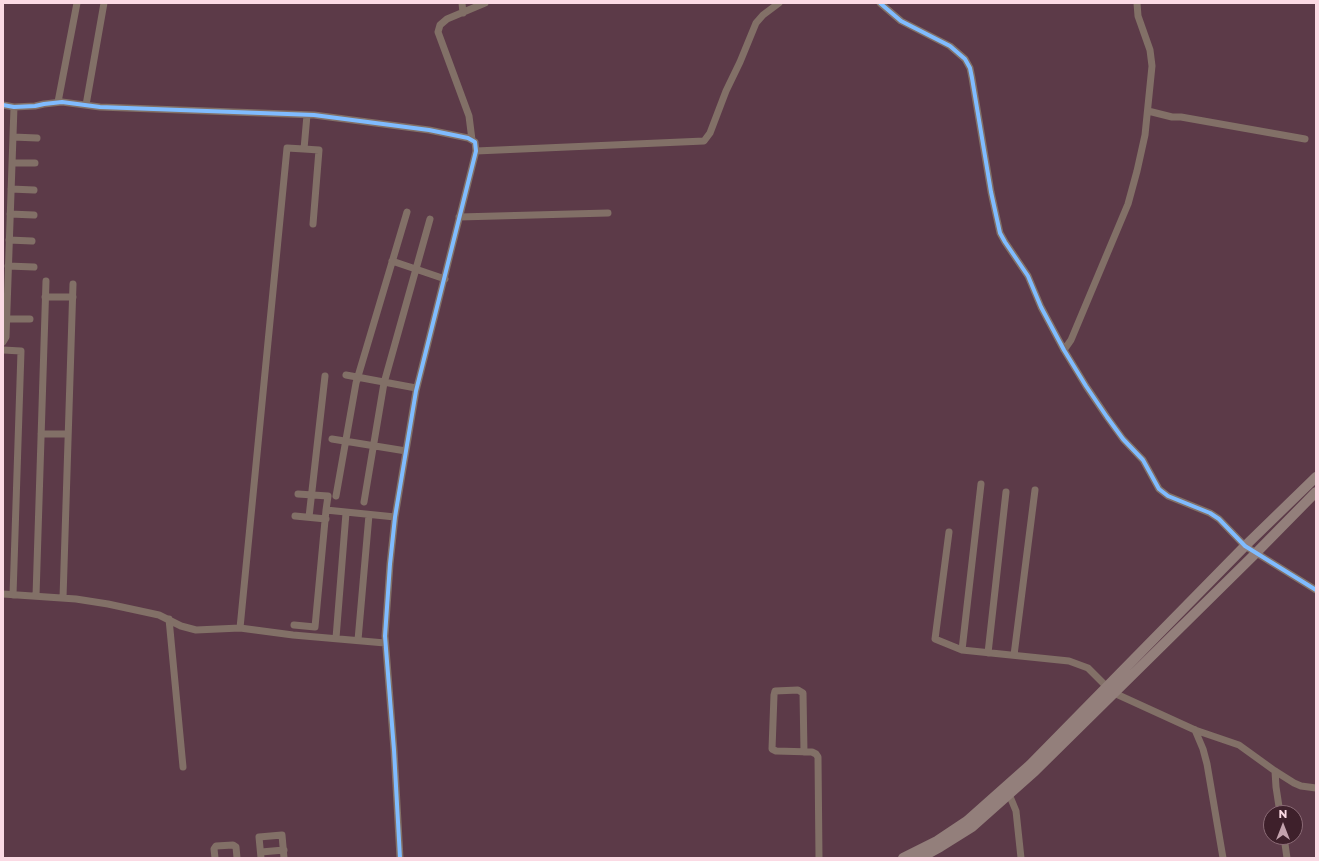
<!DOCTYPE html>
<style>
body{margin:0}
#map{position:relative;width:1319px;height:861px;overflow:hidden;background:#5c3a48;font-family:Montserrat,sans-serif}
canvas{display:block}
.frame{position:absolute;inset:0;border:4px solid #fbdae4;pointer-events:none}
.north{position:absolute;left:1263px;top:805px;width:40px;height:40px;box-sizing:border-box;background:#3e202b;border:1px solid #8a6a75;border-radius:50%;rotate:0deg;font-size:11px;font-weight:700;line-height:16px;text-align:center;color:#fbdae4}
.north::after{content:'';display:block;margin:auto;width:14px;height:18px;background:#c3a2ad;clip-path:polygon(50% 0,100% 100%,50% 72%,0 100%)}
</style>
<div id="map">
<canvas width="1319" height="861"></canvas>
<div class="frame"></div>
<div class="north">N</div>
</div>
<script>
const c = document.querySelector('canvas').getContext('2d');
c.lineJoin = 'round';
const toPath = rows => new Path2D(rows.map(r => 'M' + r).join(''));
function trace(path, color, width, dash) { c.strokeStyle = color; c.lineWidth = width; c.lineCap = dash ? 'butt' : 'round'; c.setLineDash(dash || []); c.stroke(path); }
const minor = toPath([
 [462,3,463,13],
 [880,3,901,21,950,46,965,59,970,68,972,78,991,192,1000,233,1005,242,1028,276,1041,307,1064,350,1086,386,1107,417,1123,439,1143,460,1159,489,1168,496,1210,513,1219,519,1245,546,1316,590],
 [58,102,77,3],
 [3,105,14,107,35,106,44,104,62,102,100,107,314,115,429,130,468,138,475,142,476,151,416,391,395,517,390,564,385,636,394,750,400,858],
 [86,105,104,3],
 [1148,111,1172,117,1181,117,1305,139],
 [13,137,37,138],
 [472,140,469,116,438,32,440,25,447,19,485,3],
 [304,149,319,150,313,224],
 [476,151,704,141,710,133,726,91,740,62,756,23,763,15,779,3],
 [12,163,35,163],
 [11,189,34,190],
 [10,214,34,215],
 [459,217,608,213],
 [9,240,32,241],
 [392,261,445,279],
 [8,266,34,267],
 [45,297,73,297],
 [6,319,30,319],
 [3,342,6,337,14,107],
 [3,350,21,351,13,595],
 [1064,350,1071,340,1128,204,1137,171,1145,135,1152,66,1150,50,1138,16,1137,3],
 [346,375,416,388],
 [41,434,68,434],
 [332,439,406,451],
 [298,494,328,496,326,510],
 [336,496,356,383,407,212],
 [364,502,384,383,430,219],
 [295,516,326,519],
 [309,517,325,376],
 [949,532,935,639,962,650,1069,661,1088,668,1107,687],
 [3,594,76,599,108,604,159,615,181,626,196,630,240,628,293,635,385,643],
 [36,596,46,281],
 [63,598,73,284],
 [169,619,183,767],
 [294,625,315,627,326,510,395,517],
 [240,628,287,148,304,149,307,115],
 [336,638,346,513],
 [358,640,369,515],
 [962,650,981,484],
 [988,653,1006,492],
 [1014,655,1035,490],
 [1114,693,1195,730,1239,745,1275,771,1294,783,1301,786,1316,788],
 [1195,730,1203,749,1207,764,1223,858],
 [804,752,803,693,798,690,775,691,774,695,772,749,776,751,812,752,816,754,818,757,819,858],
 [1275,771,1276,787,1280,813],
 [1009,794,1016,811,1021,858],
 [1284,837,1287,858],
 [261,852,284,850],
 [215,858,214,849,216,846,233,845,236,847,237,858],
 [261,858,259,837,282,835,284,858]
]);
const highway = toPath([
 [903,858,937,841,967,821,1030,765,1245,546,1316,477],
 [920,858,940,847,972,827,1035,771,1256,553,1316,492]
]);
const cycleway = toPath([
 [880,3,901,21,950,46,965,59,970,68,972,78,991,192,1000,233,1005,242,1028,276,1041,307,1064,350,1086,386,1107,417,1123,439,1143,460,1159,489,1168,496,1210,513,1219,519,1245,546,1316,590],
 [3,105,14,107,35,106,44,104,62,102,100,107,314,115,429,130,468,138,475,142,476,151,416,391,395,517,390,564,385,636,394,750,400,858]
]);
trace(minor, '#827067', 7);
trace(highway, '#937f7b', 10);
trace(cycleway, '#80bcff', 4);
</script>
